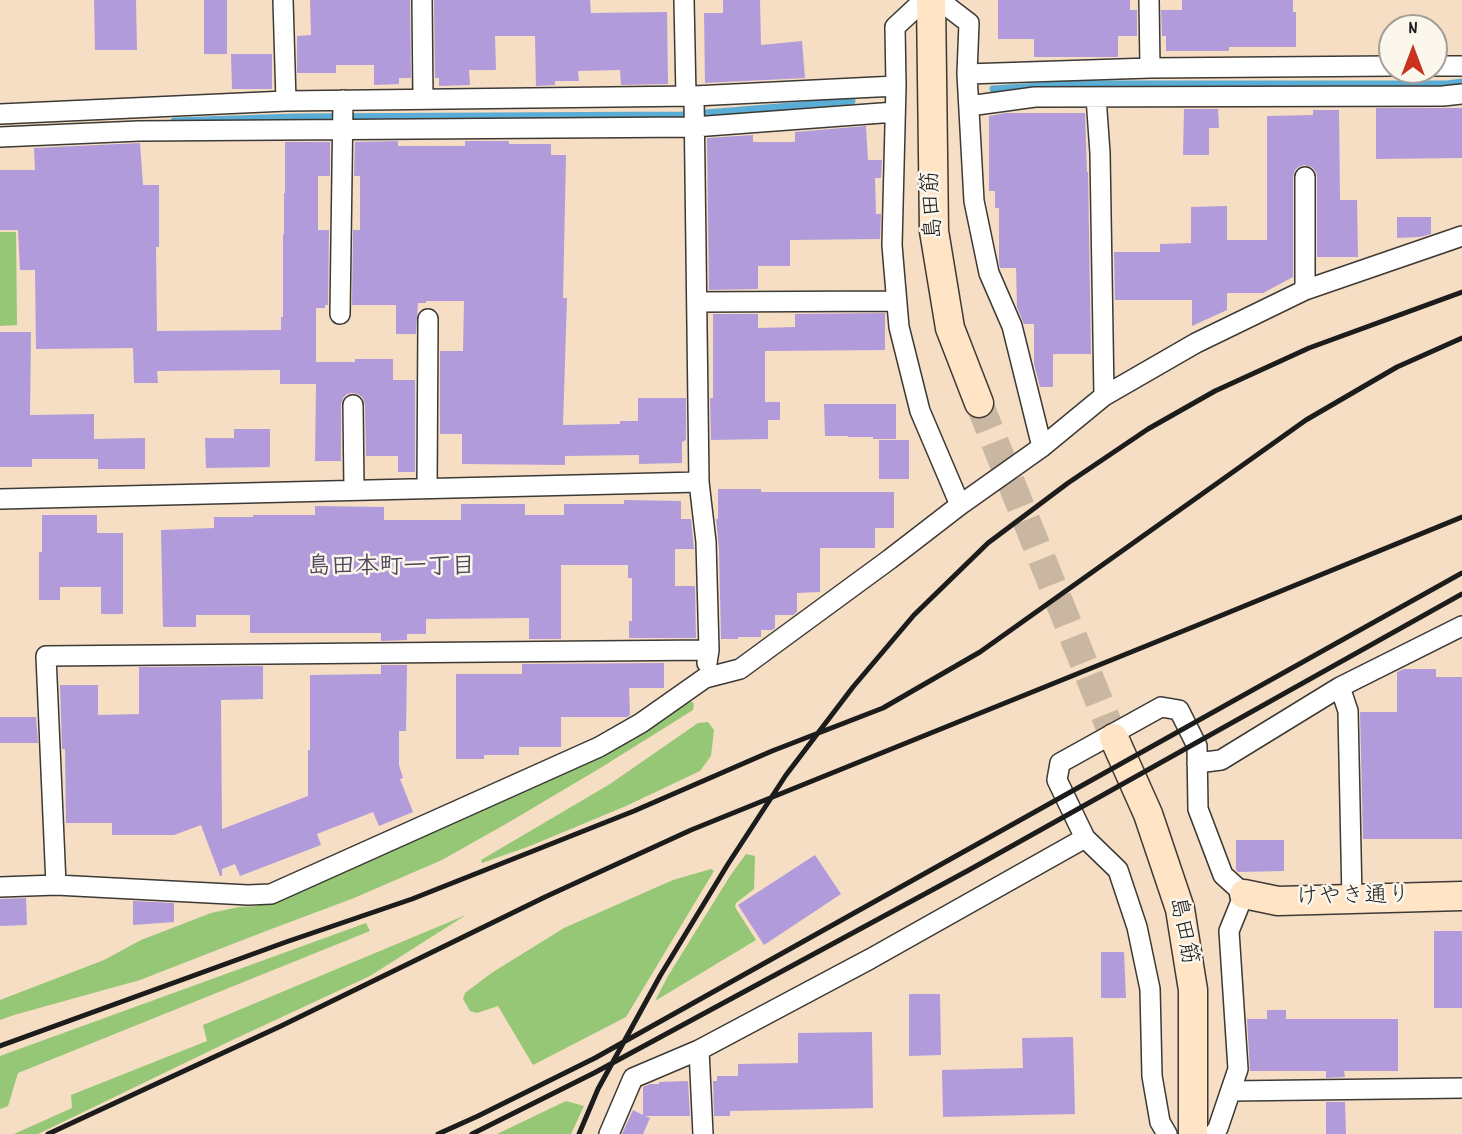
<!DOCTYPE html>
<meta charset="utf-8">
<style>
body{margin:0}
#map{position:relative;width:1462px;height:1134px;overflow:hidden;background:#f5dec3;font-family:Dekko,sans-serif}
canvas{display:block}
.north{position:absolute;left:1378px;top:14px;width:70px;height:70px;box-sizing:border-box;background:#fbf7ec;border:2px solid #a29f99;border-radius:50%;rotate:0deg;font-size:19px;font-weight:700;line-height:28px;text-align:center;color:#1c1c1c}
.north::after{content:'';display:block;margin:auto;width:24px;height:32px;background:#c8321e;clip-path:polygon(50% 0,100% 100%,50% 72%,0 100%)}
</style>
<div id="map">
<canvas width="1462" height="1134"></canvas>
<div class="north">N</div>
</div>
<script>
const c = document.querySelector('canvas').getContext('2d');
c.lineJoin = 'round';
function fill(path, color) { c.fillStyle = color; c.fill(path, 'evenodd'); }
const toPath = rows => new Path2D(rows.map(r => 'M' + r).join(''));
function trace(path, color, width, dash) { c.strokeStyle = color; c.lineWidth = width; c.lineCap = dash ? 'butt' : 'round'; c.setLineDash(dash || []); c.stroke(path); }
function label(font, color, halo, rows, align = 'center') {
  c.font = font + ' Dekko,"Klee One",sans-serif'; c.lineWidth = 5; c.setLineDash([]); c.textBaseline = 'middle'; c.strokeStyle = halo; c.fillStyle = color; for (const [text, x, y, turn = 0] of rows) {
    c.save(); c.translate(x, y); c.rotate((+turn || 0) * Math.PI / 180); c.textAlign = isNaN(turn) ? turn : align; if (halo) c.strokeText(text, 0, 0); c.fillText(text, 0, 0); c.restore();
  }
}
const green = toPath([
 [0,232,16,232,17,325,0,326],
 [689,701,694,703,693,710,602,767,511,821,442,860,354,898,266,931,140,980,14,1015,0,1020,0,1000,104,960,141,940,211,913,239,907,257,906,304,886],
 [708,722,714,730,711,756,700,771,626,806,530,846,482,863,481,860,610,784,698,723],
 [746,854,755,856,754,889,736,903,735,907,756,940,655,1001,668,976,730,876],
 [711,869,714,871,626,1017,533,1065,498,1006,477,1013,470,1011,463,999,465,993,493,972,564,928,673,880],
 [466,915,370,976,226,1043,38,1134,14,1134,72,1108,71,1095,207,1041,203,1025],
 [366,923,370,931,18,1073,8,1106,0,1109,0,1056],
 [566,1101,584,1106,571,1134,497,1134]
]);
const stream = toPath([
 [993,89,1072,84,1447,84,1462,82],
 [174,121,296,117,681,115,852,101]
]);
const building = toPath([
 [94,0,136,0,137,50,95,50],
 [204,0,227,0,227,54,204,54],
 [310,0,410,0,411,78,399,78,399,84,374,85,374,65,336,65,336,73,297,73,297,36,311,35],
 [434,0,590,0,591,13,667,12,668,84,621,85,620,70,578,71,579,81,555,81,555,85,536,86,535,36,495,36,496,70,469,70,470,85,439,86,439,78,435,78],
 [723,0,760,0,761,45,802,41,805,78,705,83,704,13,723,13],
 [998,0,1130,0,1130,10,1137,10,1137,36,1118,36,1118,57,1034,57,1034,39,998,39],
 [1182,0,1293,0,1293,12,1296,12,1296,47,1229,47,1229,51,1166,51,1166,36,1162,36,1161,10,1182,10],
 [231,54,272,54,272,89,232,89],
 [1376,108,1462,108,1462,158,1376,159],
 [1184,109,1218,109,1219,128,1209,128,1209,155,1183,155],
 [1313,110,1339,110,1340,200,1357,200,1358,257,1317,257,1317,176,1316,172,1312,167,1304,165,1298,167,1295,170,1293,177,1293,277,1263,293,1227,293,1227,310,1192,326,1192,300,1115,300,1114,252,1160,252,1160,244,1191,243,1191,207,1227,206,1227,240,1267,240,1267,116,1313,115],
 [1006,113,1085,113,1087,172,1088,172,1091,354,1053,354,1053,387,1040,387,1034,364,1034,324,1024,324,1017,307,1016,268,1000,268,999,262,999,208,995,208,995,191,989,191,989,116],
 [866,126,868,160,882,160,881,178,875,178,876,214,881,214,880,239,790,240,790,266,758,266,758,289,709,290,707,138,753,135,753,142,795,142,795,132],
 [398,141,398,146,465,146,465,141,509,141,509,144,551,144,551,155,566,155,563,298,567,298,563,425,620,424,620,421,638,421,638,398,686,398,686,440,682,442,682,463,639,464,639,455,565,456,565,465,462,464,462,434,440,434,440,351,463,351,464,301,426,301,426,303,418,303,416,334,396,334,396,305,352,305,353,230,360,230,360,176,354,176,355,142],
 [285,142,330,142,330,176,318,176,318,230,329,230,328,305,325,305,325,308,316,308,316,362,355,362,355,359,393,359,393,380,415,380,415,472,398,472,398,456,366,456,365,405,363,398,358,394,352,393,347,394,343,398,341,404,341,461,315,461,316,384,280,384,280,370,157,371,158,383,134,383,133,348,36,349,35,270,20,270,18,230,0,230,0,170,35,170,34,148,140,143,143,185,159,185,159,247,156,247,157,331,281,330,281,317,283,317,283,234,284,234,284,193,285,193],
 [1397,217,1431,217,1431,234,1420,237,1397,238],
 [885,313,885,350,765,351,765,402,780,402,780,420,768,420,768,439,711,440,710,398,713,398,713,314,758,314,758,328,795,327,795,314],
 [0,332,31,332,30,415,94,414,94,439,145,438,145,469,98,469,98,459,32,459,32,467,0,467],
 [824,404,896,404,896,439,873,439,873,437,848,437,848,436,825,436],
 [234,429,270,429,270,467,206,468,205,438,234,438],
 [879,440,909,440,909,479,879,479],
 [718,489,761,489,761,492,894,492,894,528,875,528,875,548,820,548,820,592,797,593,797,612,793,615,775,615,775,628,772,630,761,630,761,637,738,637,738,639,721,639,719,549,716,519,718,519],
 [624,500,681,501,681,519,691,519,694,549,675,549,675,586,695,586,696,638,629,638,629,621,632,621,632,578,628,578,628,565,561,565,561,639,529,639,529,618,426,619,426,634,407,634,407,640,381,641,381,633,250,633,250,615,196,615,196,627,163,627,161,530,214,528,214,517,253,517,253,515,315,515,315,506,384,507,384,520,461,520,461,504,525,504,525,515,564,515,564,504,624,504],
 [42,515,97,515,97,533,123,533,123,614,101,614,101,587,60,587,60,600,39,600,39,552,42,552],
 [664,663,664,688,629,688,630,715,627,717,561,717,561,747,519,747,519,755,484,755,484,759,456,759,456,674,522,674,522,664],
 [381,665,407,665,406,731,399,731,399,765,403,778,400,779,413,812,379,826,373,812,317,834,321,845,240,876,235,864,222,869,222,876,220,876,201,825,174,835,112,835,112,823,66,823,65,749,62,749,60,685,98,685,98,715,139,714,139,667,263,666,263,699,221,700,222,829,308,796,308,750,310,750,310,675,381,674],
 [1404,669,1436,669,1436,677,1462,677,1462,839,1363,839,1360,712,1397,712,1397,672],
 [0,717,36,717,38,743,0,743],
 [1236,840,1284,840,1284,871,1238,872,1236,870],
 [815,855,841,894,764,945,738,905],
 [26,898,27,925,0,926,0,899],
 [133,901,174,903,174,922,133,925],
 [1434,931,1462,931,1462,1008,1434,1008],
 [1101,952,1124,952,1126,998,1101,998],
 [909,994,940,994,941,1055,909,1056],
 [1267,1010,1286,1010,1286,1019,1398,1019,1398,1071,1344,1071,1345,1077,1326,1078,1326,1071,1250,1071,1247,1019,1267,1019],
 [872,1032,873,1108,730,1111,730,1116,714,1116,713,1081,717,1081,717,1076,738,1076,738,1064,798,1063,798,1033],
 [1073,1037,1075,1114,943,1117,942,1070,1023,1068,1022,1038],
 [688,1081,690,1116,645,1116,650,1118,643,1134,622,1134,633,1110,643,1115,643,1087,650,1084,659,1084,659,1082],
 [1326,1102,1345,1102,1346,1134,1326,1134]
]);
const secondaryTunnel = toPath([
 [979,403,1114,738]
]);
const street = toPath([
 [283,0,286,101],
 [422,0,423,99],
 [684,0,686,96],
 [924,0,895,27,896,86,892,245,894,269,899,327,920,411,960,505],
 [939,0,969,23,967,74,974,201,989,273,1012,326,1042,447],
 [1149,0,1150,68],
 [1434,66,1462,66],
 [967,74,1150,68,1392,66],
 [694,96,699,482,706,542,709,650,707,663],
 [1096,97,1100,153,1104,396],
 [969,106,1035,97,1443,96,1462,94],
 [0,114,286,101,694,96,896,86],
 [0,137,139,131,694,127,895,112],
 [1305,177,1305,290],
 [697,302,896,301],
 [340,314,343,100],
 [353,405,354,490],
 [427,488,428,319],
 [0,499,699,482],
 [1340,687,1348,711,1352,899],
 [1197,763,1221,760,1340,687,1462,626],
 [56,885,46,656,709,650],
 [0,887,56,885,248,895,271,894,599,747,641,723,705,678,740,669,890,559,960,505,1042,447,1104,396,1196,343,1305,290,1462,236],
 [1231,1091,1462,1088],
 [609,1134,633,1078,699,1050],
 [703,1134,699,1050,870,959,1085,838],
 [1167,1134,1160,1122,1152,1076,1150,989,1137,927,1118,870,1085,838,1057,780,1060,763,1161,707,1179,710,1197,746,1198,809,1223,875,1244,894,1229,931,1238,1069,1218,1128,1214,1134]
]);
const secondary = toPath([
 [931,0,934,231,950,328,979,403],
 [1114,738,1148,814,1180,909,1193,990,1193,1134],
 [1244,894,1278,901,1462,896]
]);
const rail = toPath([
 [0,1046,286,942,412,899,634,811,772,751,883,708,980,652,1306,420,1397,367,1462,338],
 [48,1134,281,1026,545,897,691,830,1193,627,1462,517],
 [438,1134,478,1116,595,1058,1462,573],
 [472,1134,594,1073,969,870,1462,594],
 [579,1134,598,1089,660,976,728,864,786,775,853,687,914,615,988,543,1068,483,1148,429,1215,391,1309,348,1462,292]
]);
const streetNames = [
 ["島田筋",935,205,-93],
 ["けやき通り",1353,899,-1],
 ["島田筋",1181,931,79]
];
const neighbourhoodNames = [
 ["島田本町一丁目",391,570]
];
fill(green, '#96c776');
trace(stream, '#5aadd5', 7);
fill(building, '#b29bdb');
trace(secondaryTunnel, '#cab7a2', 28, [28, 14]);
trace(street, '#3d3935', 22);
trace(secondary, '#3d3935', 31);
trace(street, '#fff', 19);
trace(secondary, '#ffe4c6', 28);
trace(rail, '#1c1c1c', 5);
label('23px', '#1c1c1c', '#fbf7ec', streetNames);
label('bold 24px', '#50485f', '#fbf7ec', neighbourhoodNames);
</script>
